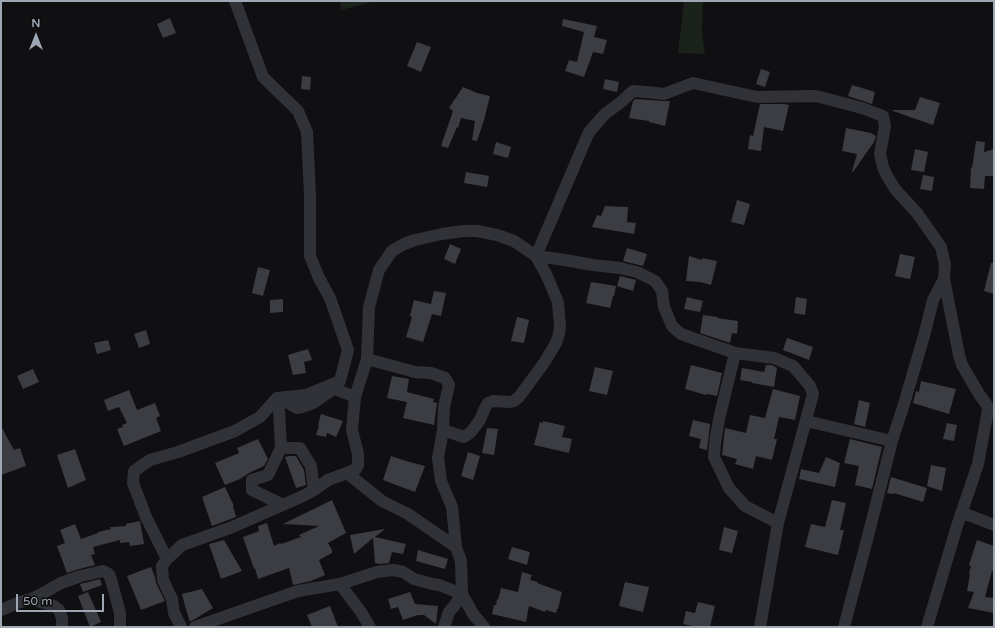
<!DOCTYPE html>
<style>
body{margin:0}
#map{position:relative;width:995px;height:628px;overflow:hidden;background:#101012;font-family:"Varela Round",sans-serif}
canvas{display:block}
.frame{position:absolute;inset:0;border:2px solid #a0a7b4;pointer-events:none}
.north{position:absolute;left:16px;top:16px;width:40px;height:40px;-webkit-text-stroke:3px #0b0b0c;paint-order:stroke;rotate:0deg;font-size:11px;font-weight:700;line-height:16px;text-align:center;color:#a0a7b4}
.north::after{content:'';display:block;margin:auto;width:14px;height:18px;background:#a0a7b4;clip-path:polygon(50% 0,100% 100%,50% 72%,0 100%)}
.scale{position:absolute;left:16px;top:594px;width:88px;height:18px;box-sizing:border-box;border:2px solid #a0a7b4;border-top:0;padding-left:5px;font-size:12px;line-height:14px;white-space:nowrap;color:#a0a7b4;-webkit-text-stroke:3px #0b0b0c;paint-order:stroke}
</style>
<div id="map">
<canvas width="995" height="628"></canvas>
<div class="frame"></div>
<div class="north">N</div>
<div class="scale">50 m</div>
</div>
<script>
const c = document.querySelector('canvas').getContext('2d');
c.lineJoin = 'round';
function fill(path, color) { c.fillStyle = color; c.fill(path, 'evenodd'); }
const toPath = rows => new Path2D(rows.map(r => 'M' + r).join(''));
function trace(path, color, width, dash) { c.strokeStyle = color; c.lineWidth = width; c.lineCap = dash ? 'butt' : 'round'; c.setLineDash(dash || []); c.stroke(path); }
const green = toPath([
 [340,1,376,1,341,10],
 [684,1,703,1,702,34,705,54,678,53]
]);
const building = toPath([
 [170,18,176,33,163,38,157,24],
 [563,19,597,26,594,37,607,40,603,54,593,52,584,77,565,71,569,60,577,62,584,32,562,26],
 [417,42,431,47,421,72,407,66],
 [761,69,770,72,765,87,756,84],
 [302,76,311,77,310,90,301,89],
 [605,79,619,82,617,92,603,89],
 [852,85,875,92,872,104,848,96],
 [463,87,477,93,490,96,484,120,477,141,472,140,475,121,461,118,458,128,457,127,448,148,441,146,453,111,449,108],
 [920,97,940,103,933,125,893,111,893,110,915,110],
 [636,99,663,101,670,101,665,126,649,122,649,121,629,118,633,101],
 [760,104,784,104,789,105,783,131,764,127,761,151,748,149,750,135,753,136],
 [846,128,871,133,876,136,874,142,853,172,852,172,857,154,842,151],
 [976,141,985,142,984,152,994,149,994,176,985,176,984,189,970,188,971,167,972,168],
 [496,142,511,147,508,158,493,154],
 [915,149,928,152,924,172,911,170],
 [466,172,489,176,487,187,464,183],
 [923,175,934,177,932,191,920,189],
 [737,200,750,204,744,225,731,222],
 [605,206,628,207,627,222,636,223,634,234,592,227,597,215,601,216],
 [450,244,461,249,455,264,444,259],
 [627,248,647,254,643,266,623,261],
 [900,254,915,257,910,279,895,276],
 [689,256,702,260,702,258,717,261,711,285,700,282,686,281],
 [991,263,994,263,994,294,984,291],
 [258,267,270,270,263,296,252,293],
 [620,276,636,280,633,291,617,286],
 [591,282,616,286,614,296,613,296,610,308,586,303],
 [434,291,446,293,441,316,432,314,423,342,406,337,412,317,410,316,414,300,431,304],
 [687,297,703,301,700,312,684,309],
 [796,297,807,299,805,315,794,313],
 [283,299,283,312,270,313,270,300],
 [703,315,718,317,717,318,738,321,737,334,732,333,730,343,700,333],
 [517,317,529,320,524,343,511,341],
 [146,330,150,344,139,348,134,334],
 [787,338,813,347,809,360,783,350],
 [108,340,111,350,97,354,94,343],
 [308,349,312,360,304,362,306,373,293,375,288,355],
 [691,365,722,373,717,396,707,394,706,395,685,389],
 [766,365,772,365,777,368,774,387,752,383,752,382,740,380,742,368,764,372],
 [595,367,613,371,607,395,589,391],
 [33,369,39,382,23,389,17,376],
 [392,376,409,379,407,392,434,399,433,402,437,403,434,425,403,418,407,402,387,398],
 [921,381,956,389,949,414,913,403,916,391,919,392],
 [773,389,800,396,795,420,779,417,774,439,777,439,772,460,756,456,753,469,735,464,737,459,722,455,725,428,746,433,750,415,765,418],
 [129,390,137,410,155,403,160,416,156,418,161,431,124,446,117,429,123,427,122,425,127,423,119,407,108,411,104,400],
 [859,400,870,403,865,427,854,424],
 [321,414,343,421,336,437,327,433,326,437,316,435,319,426,318,425],
 [693,420,710,424,710,425,707,450,699,448,701,439,689,436],
 [543,421,565,426,562,437,572,439,569,453,534,445,540,422,543,423],
 [947,423,957,425,954,441,943,439],
 [1,426,14,450,20,448,26,466,1,475],
 [487,428,498,429,494,455,482,453],
 [258,439,268,459,264,466,249,473,240,479,225,485,215,463,239,453,237,448],
 [850,439,882,447,872,489,855,485,859,466,844,463],
 [75,449,86,480,68,488,57,455],
 [468,452,480,456,473,480,461,476],
 [290,456,296,456,304,470,306,485,296,488,285,457],
 [391,456,406,461,425,466,415,492,383,480],
 [826,457,840,463,835,487,799,479,801,469,819,473],
 [931,465,946,468,942,491,927,486],
 [891,477,927,488,923,502,894,493,893,494,887,493],
 [225,487,234,506,233,506,236,517,212,526,202,497],
 [332,500,346,533,328,543,332,550,332,553,319,560,325,575,311,581,293,585,289,568,258,579,255,568,254,569,243,537,259,531,258,526,267,523,274,546,280,543,281,544,301,537,299,535,319,526,283,524],
 [832,500,846,503,840,530,844,530,838,555,805,547,811,524,825,527],
 [140,521,144,544,130,546,129,542,120,543,120,540,93,547,95,554,91,555,95,565,79,569,67,573,57,546,65,543,60,530,75,524,81,539,98,533,98,532,111,529,110,527,126,526,126,524],
 [724,527,738,531,732,553,719,550],
 [385,529,375,537,406,544,403,554,392,552,389,563,379,564,375,563,373,538,354,554,350,535],
 [224,540,242,571,221,579,209,544],
 [977,540,994,546,994,572,992,571,985,597,994,598,994,613,968,608,974,592,967,591,970,574,969,573,971,566,969,565],
 [512,547,530,552,527,565,508,559],
 [418,550,448,559,445,569,416,561],
 [151,567,155,577,156,583,165,601,141,610,127,576],
 [522,572,532,575,530,580,538,582,537,583,562,592,558,609,557,609,556,613,546,610,545,612,529,606,526,622,492,614,494,605,496,605,497,599,498,600,501,588,518,592],
 [100,579,102,585,83,592,80,584],
 [625,582,649,587,643,612,619,606],
 [202,589,213,608,190,622,185,606,182,594],
 [88,592,101,622,90,627,78,596],
 [410,592,415,604,438,606,436,624,424,615,418,615,403,620,398,607,391,609,388,599],
 [698,602,715,606,710,627,697,627,683,624,686,611,695,613],
 [330,606,338,627,312,627,307,615]
]);
const minor = toPath([
 [735,353,719,419,715,443,714,457,729,488,745,506,778,523],
 [367,359,415,372,431,373,445,378,449,385,444,407,443,430,438,458,441,481,452,507,456,547,461,561,462,594,455,605,449,612,444,627],
 [806,421,892,441],
 [281,448,268,475,252,480,252,490,283,505],
 [347,473,382,501,408,514,456,547],
 [314,490,311,466,300,448,281,448,279,409,280,403,282,402,285,401,297,408,302,407,313,403,332,390,335,389,355,397],
 [961,513,971,516,994,525],
 [167,559,146,517,133,483,134,471,150,460,178,452,235,431,260,417,277,398,306,395,340,381,348,350,330,298,319,278,310,256,310,195,307,132,298,111,263,77,235,1],
 [340,584,361,612,370,627],
 [31,599,47,591,61,583,81,576,103,571,109,574,112,583,120,613,120,627],
 [1,610,20,602,31,599,54,606,59,610,62,618,62,627],
 [181,627,174,613,172,599,163,580,162,566,167,559,182,545,230,528,303,496,314,490,328,480,347,473,356,469,358,465,358,454,352,430,355,397,367,359,369,307,379,270,392,251,404,244,415,240,442,234,463,231,477,231,497,235,514,241,536,256,546,274,558,302,560,326,559,334,556,343,544,363,519,397,514,401,510,402,493,401,488,403,485,408,480,420,471,432,464,437,443,430],
 [195,627,298,591,340,584,377,572,393,570,403,572,414,579,432,584,439,585,462,594,473,614,484,627],
 [760,627,778,523,813,394,810,386,793,366,774,358,735,353,681,334,672,326,664,307,662,291,655,281,637,272,620,268,593,265,565,260,536,256,589,132,605,114,621,102,633,91,646,92,664,94,693,83,757,97,816,96,862,108,883,116,885,126,880,154,883,167,886,174,895,189,917,213,941,247,945,265,944,279,959,355,962,365,979,394,987,405,988,410,978,464,957,526,927,627],
 [844,627,868,536,892,441,904,404,924,336,933,300,944,279]
]);
fill(green, '#1a221b');
fill(building, '#3c3d42');
trace(minor, '#313237', 12);
</script>
